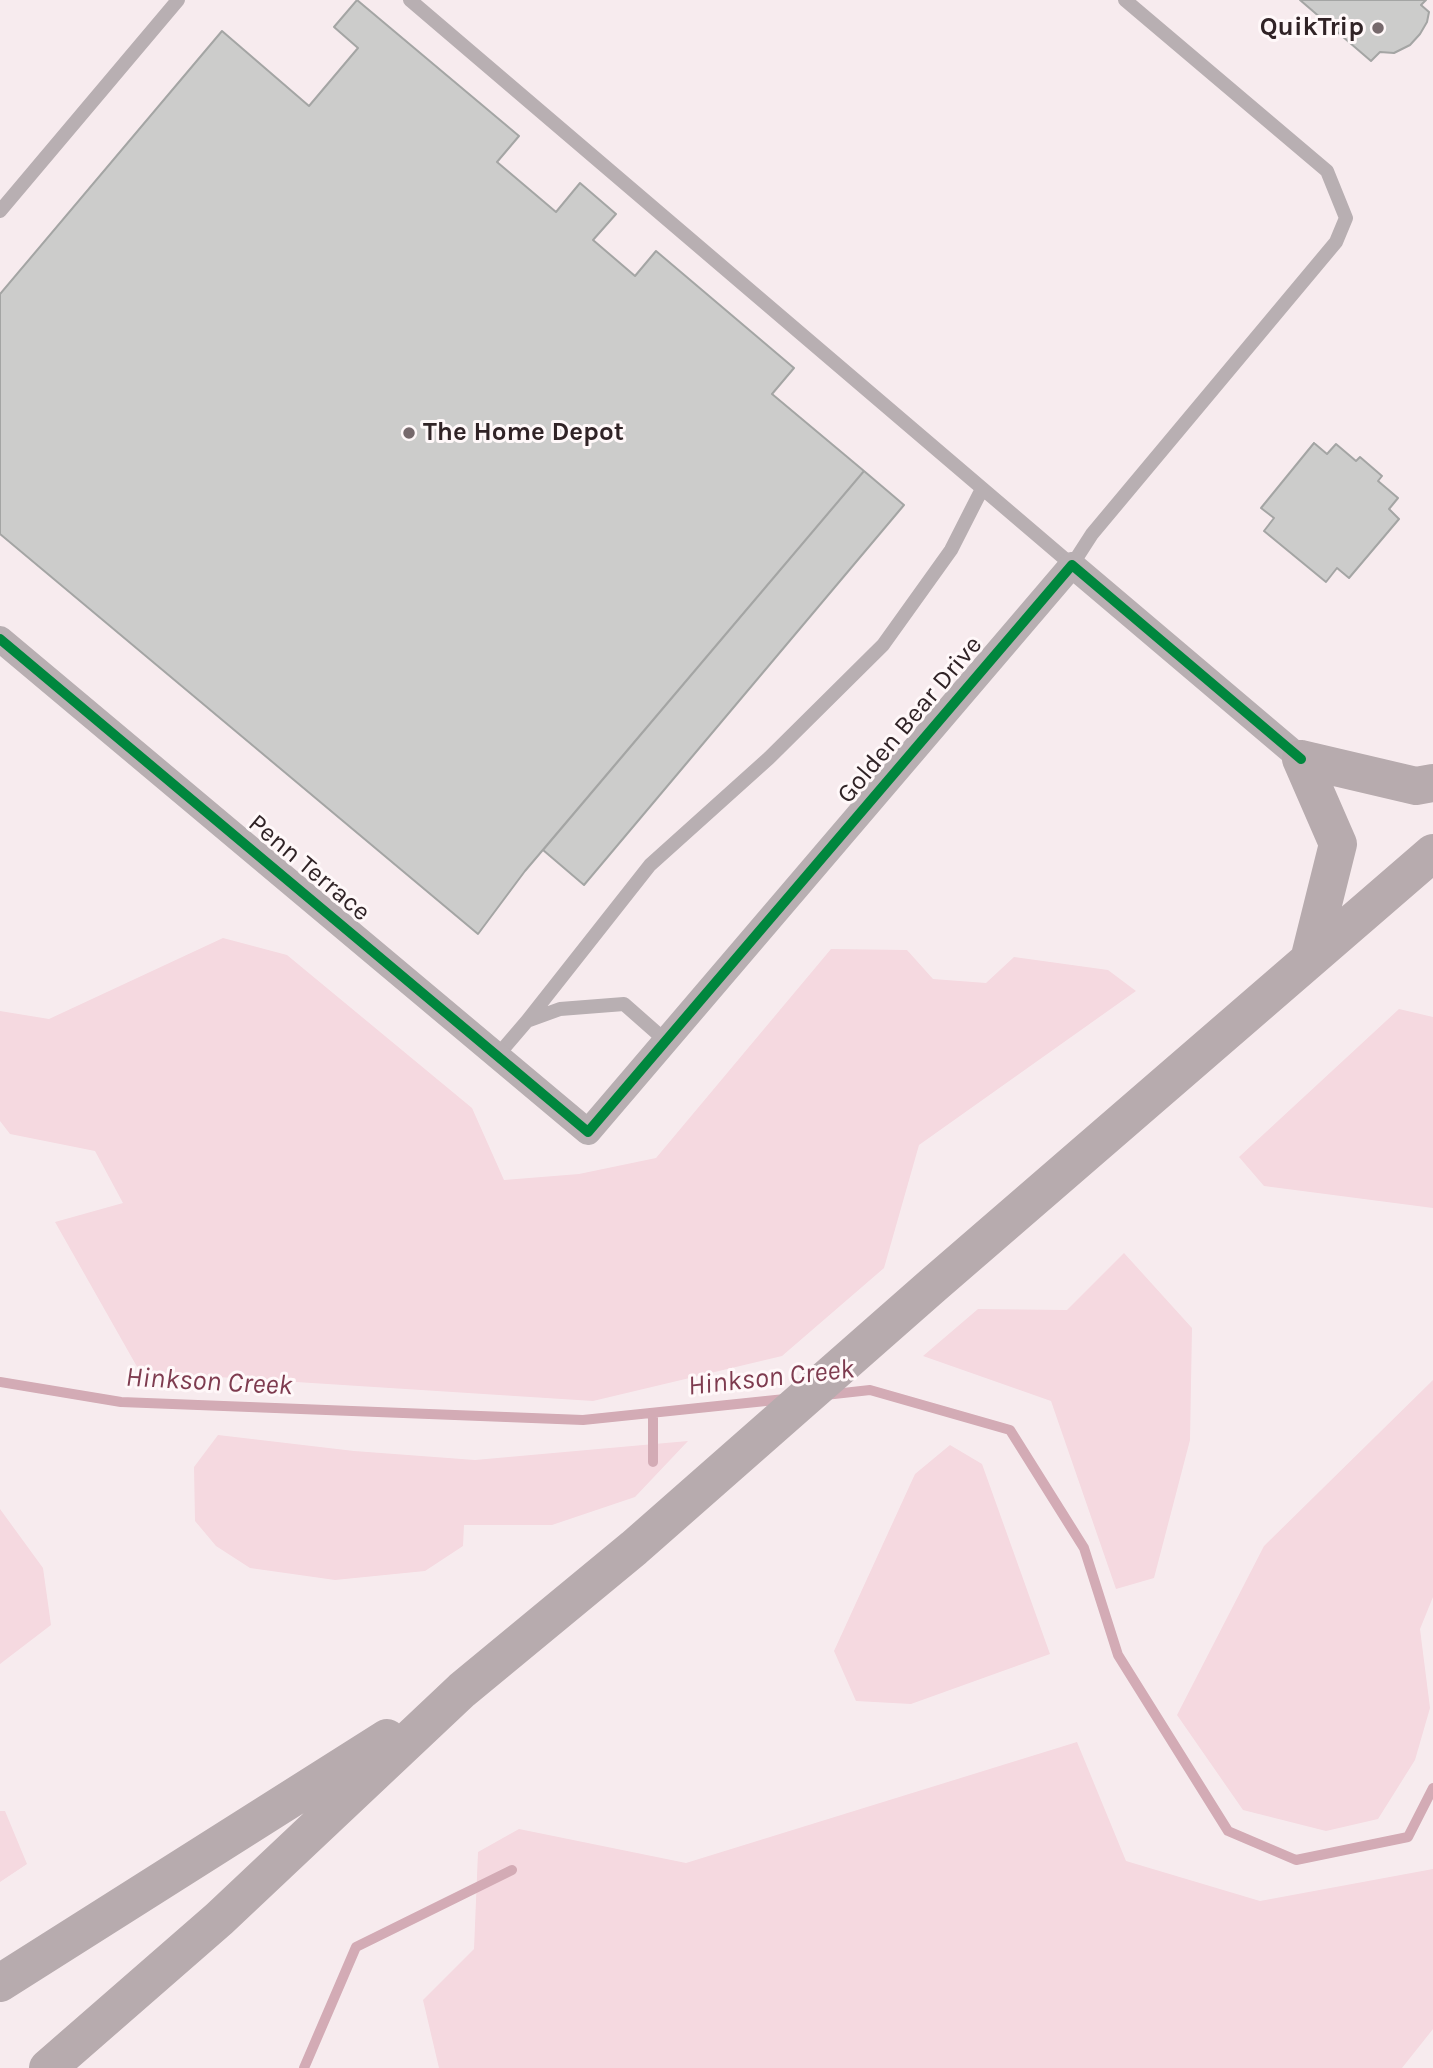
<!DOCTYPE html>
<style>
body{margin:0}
canvas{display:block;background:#f7ebee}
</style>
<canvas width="1433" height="2068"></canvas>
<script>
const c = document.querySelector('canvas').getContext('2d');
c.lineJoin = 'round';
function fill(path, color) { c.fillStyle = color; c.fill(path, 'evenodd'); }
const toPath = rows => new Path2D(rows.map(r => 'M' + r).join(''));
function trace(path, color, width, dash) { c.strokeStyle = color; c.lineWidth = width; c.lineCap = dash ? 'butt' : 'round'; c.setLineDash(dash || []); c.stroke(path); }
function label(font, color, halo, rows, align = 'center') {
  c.font = font + ' Karla,sans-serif'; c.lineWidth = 6; c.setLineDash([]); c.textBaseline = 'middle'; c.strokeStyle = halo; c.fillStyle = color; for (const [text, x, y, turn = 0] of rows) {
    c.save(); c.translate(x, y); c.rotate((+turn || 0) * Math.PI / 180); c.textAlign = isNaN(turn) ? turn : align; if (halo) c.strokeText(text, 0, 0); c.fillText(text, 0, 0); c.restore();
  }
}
const green = toPath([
 [223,938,287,955,472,1108,504,1180,579,1174,656,1158,831,949,907,950,933,979,986,983,1014,957,1108,970,1136,991,919,1145,884,1268,782,1356,593,1401,140,1372,55,1222,123,1203,95,1151,10,1134,0,1121,0,1011,49,1019],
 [1399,1009,1433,1017,1433,1208,1264,1186,1239,1157],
 [1124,1253,1192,1328,1190,1440,1154,1578,1116,1589,1051,1401,923,1356,978,1309,1067,1310],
 [1433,1380,1433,1597,1420,1629,1430,1708,1415,1760,1378,1819,1326,1831,1243,1810,1177,1715,1264,1546],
 [218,1435,354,1451,475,1460,688,1441,635,1497,552,1525,464,1525,463,1546,425,1571,335,1580,250,1568,216,1546,195,1521,194,1467],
 [950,1445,982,1464,1050,1654,911,1704,856,1701,834,1651,915,1474],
 [0,1509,43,1568,51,1625,0,1664],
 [1077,1742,1126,1861,1260,1901,1433,1869,1433,2029,1402,2068,439,2068,423,2000,474,1949,478,1852,519,1829,686,1863],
 [0,1811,5,1811,27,1864,0,1882]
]);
const stream = toPath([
 [0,1382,121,1402,583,1420,785,1399],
 [825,1395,870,1390,1010,1430,1084,1548,1118,1655,1228,1831,1296,1860,1408,1837,1433,1788],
 [653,1462,653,1413],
 [304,2068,356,1947,512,1870]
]);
const building = toPath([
 [357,0,519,136,497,162,556,212,580,183,616,214,593,240,635,276,656,251,794,368,772,394,864,471,525,871,478,934,0,534,0,294,222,31,309,106,358,48,334,27,357,0],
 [1300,0,1426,0,1421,5,1429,12,1427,22,1420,34,1410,45,1394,53,1380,52,1371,61,1300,0],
 [1314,443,1327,454,1336,444,1356,461,1360,457,1382,476,1378,481,1398,498,1389,509,1399,519,1349,578,1337,568,1326,582,1264,531,1274,518,1261,508,1314,443],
 [864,471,904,505,584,885,543,850,864,471]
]);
const lane = toPath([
 [410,0,1072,565,1092,534,1336,242,1346,218,1327,171,1125,0],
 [0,211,178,0],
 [527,1021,650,865,769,758,883,645,951,550,982,489],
 [497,1056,527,1021,560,1009,624,1004,666,1041]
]);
const street = toPath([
 [0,639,588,1132,1072,565,1301,759]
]);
const highway = toPath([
 [1301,759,1338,844,1309,960],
 [1301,759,1416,786,1433,783],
 [0,1983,387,1738],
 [48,2068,219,1919,462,1690,634,1548,932,1286,1433,853]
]);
const cycleway = toPath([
 [0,639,588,1132,1072,565,1301,759]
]);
const markers = [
 [1378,28,7,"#76696c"],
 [409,433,7,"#76696c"]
];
const poiNames = [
 ["QuikTrip",1364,28],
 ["The Home Depot",423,433,"left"]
];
const streetNames = [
 ["Golden Bear Drive",910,720,-50],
 ["Penn Terrace",309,868,40]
];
const waterNames = [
 ["Hinkson Creek",771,1378,-6],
 ["Hinkson Creek",209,1382,3]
];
fill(green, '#f5d9e0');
trace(stream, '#d3abb5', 10);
fill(building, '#cccccb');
trace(building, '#a4a5a4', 2);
trace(lane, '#b8afb2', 14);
trace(street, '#b8afb2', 26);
trace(highway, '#b7abae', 38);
trace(cycleway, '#00873e', 10);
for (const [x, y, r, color] of markers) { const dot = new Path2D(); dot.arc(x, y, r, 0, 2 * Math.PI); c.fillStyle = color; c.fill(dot); trace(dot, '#fff8f9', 2.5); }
label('bold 26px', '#302326', '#fff8f9', poiNames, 'right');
label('26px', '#302326', '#fff8f9', streetNames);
label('italic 28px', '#7e3b4f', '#fff8f9', waterNames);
</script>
